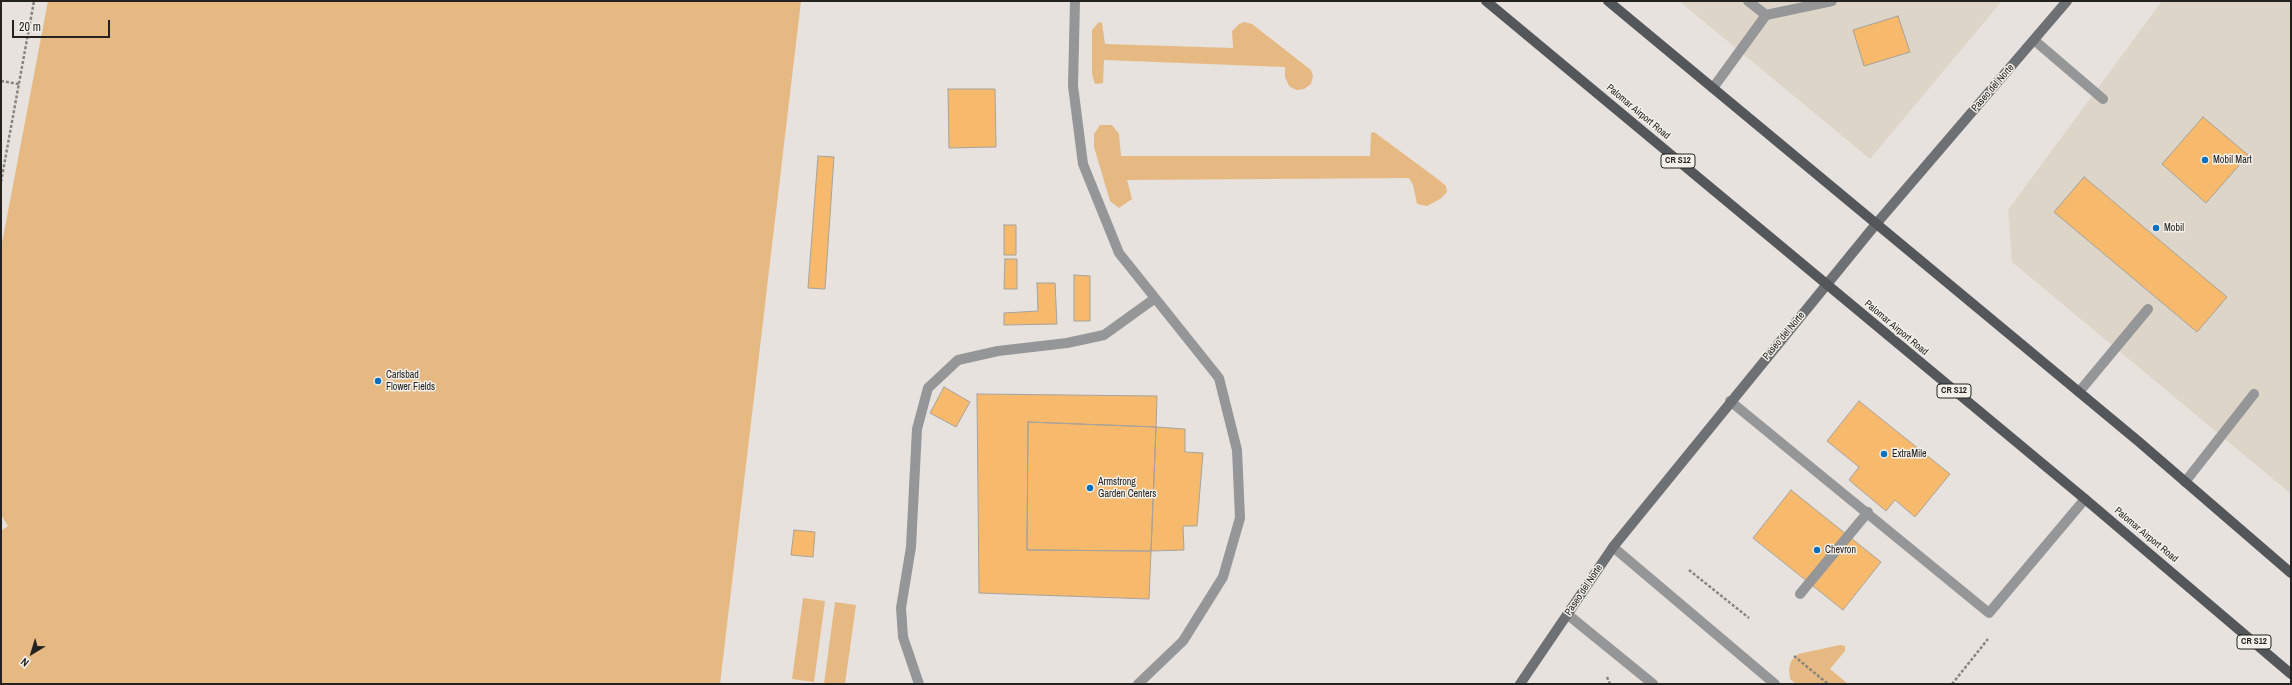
<!DOCTYPE html>
<style>
body{margin:0}
#map{position:relative;width:2292px;height:685px;overflow:hidden;background:#e7e2dd;font-family:"Archivo Narrow",sans-serif}
canvas{display:block}
.frame{position:absolute;inset:0;border:2px solid #232220;pointer-events:none}
.north{position:absolute;left:12px;top:633px;width:40px;height:40px;-webkit-text-stroke:3px #f4f0ea;paint-order:stroke;rotate:218deg;font-size:11px;font-weight:700;line-height:16px;text-align:center;color:#232220}
.north::after{content:'';display:block;margin:auto;width:14px;height:18px;background:#232220;clip-path:polygon(50% 0,100% 100%,50% 72%,0 100%)}
.scale{position:absolute;left:12px;top:20px;width:98px;height:18px;box-sizing:border-box;border:2px solid #232220;border-top:0;padding-left:5px;font-size:12px;line-height:14px;white-space:nowrap;color:#232220;-webkit-text-stroke:3px #f4f0ea;paint-order:stroke}
</style>
<div id="map">
<canvas width="2292" height="685"></canvas>
<div class="frame"></div>
<div class="north">N</div>
<div class="scale">20 m</div>
</div>
<script>
const c = document.querySelector('canvas').getContext('2d');
c.lineJoin = 'round';
function fill(path, color) { c.fillStyle = color; c.fill(path, 'evenodd'); }
const toPath = rows => new Path2D(rows.map(r => 'M' + r).join(''));
function trace(path, color, width, dash) { c.strokeStyle = color; c.lineWidth = width; c.lineCap = dash ? 'butt' : 'round'; c.setLineDash(dash || []); c.stroke(path); }
function label(font, color, halo, rows, align = 'center') {
  c.font = font + ' "Archivo Narrow",sans-serif'; c.lineWidth = 3; c.setLineDash([]); c.textBaseline = 'middle'; c.strokeStyle = halo; c.fillStyle = color; for (const [text, x, y, turn = 0] of rows) {
    c.save(); c.translate(x, y); c.rotate((+turn || 0) * Math.PI / 180); c.textAlign = isNaN(turn) ? turn : align; if (halo) c.strokeText(text, 0, 0); c.fillText(text, 0, 0); c.restore();
  }
}
const built = toPath([
 [1679,1,2002,1,1870,159],
 [2162,1,2291,1,2291,494,2012,262,2008,210]
]);
const green = toPath([
 [48,1,801,1,720,684,1,684,1,531,8,526,1,515,1,248],
 [1099,22,1102,23,1105,44,1233,48,1232,31,1239,24,1244,22,1252,24,1311,70,1313,76,1311,84,1304,89,1296,90,1289,86,1285,77,1285,67,1104,60,1103,83,1095,84,1092,74,1092,30],
 [1100,125,1112,125,1119,134,1121,156,1370,156,1371,133,1374,132,1439,180,1446,186,1447,192,1440,199,1427,206,1417,204,1413,185,1409,178,1127,180,1132,199,1119,208,1110,201,1094,147,1094,134],
 [803,598,825,601,814,682,792,679],
 [835,602,856,605,845,684,824,684],
 [1840,645,1845,646,1845,651,1830,669,1848,684,1796,684,1790,679,1789,669,1791,661,1798,654]
]);
const building = toPath([
 [1898,16,1910,52,1864,66,1853,30,1898,16],
 [948,89,995,89,996,147,949,148,948,89],
 [2203,117,2248,155,2206,203,2162,164,2203,117],
 [818,156,834,157,825,289,808,288,818,156],
 [2084,177,2227,297,2197,332,2054,212,2084,177],
 [1004,225,1016,225,1016,255,1004,255,1004,225],
 [1005,259,1017,259,1017,289,1004,289,1005,259],
 [1074,275,1090,276,1090,321,1074,321,1074,275],
 [1037,283,1055,283,1057,324,1004,325,1004,313,1038,311,1037,283],
 [944,387,970,402,956,427,930,413,944,387],
 [977,394,1157,396,1156,427,1028,422,1027,550,1151,551,1149,599,979,593,977,394],
 [1859,401,1950,474,1915,517,1895,500,1886,511,1849,480,1859,467,1827,441,1859,401],
 [1028,422,1156,427,1151,551,1027,550,1028,422],
 [1156,427,1185,429,1185,452,1203,453,1197,526,1183,526,1184,550,1151,551,1156,427],
 [1791,490,1881,562,1843,610,1753,538,1791,490],
 [794,530,815,532,813,557,791,555,794,530]
]);
const path = toPath([
 [1,81,19,84],
 [1,182,34,1],
 [1689,570,1749,618],
 [1794,656,1828,684],
 [1607,677,1610,684],
 [1952,684,1988,639]
]);
const service = toPath([
 [1075,1,1073,86,1083,164,1119,253,1219,378,1237,450,1240,518,1223,577,1183,641,1138,684],
 [1748,1,1766,15],
 [2034,40,2103,99],
 [1713,88,1766,15,1832,1],
 [2079,392,2148,309],
 [1730,401,1989,613,2085,499],
 [2185,482,2254,394],
 [1613,547,1775,684],
 [1800,594,1868,512],
 [1567,614,1653,684],
 [919,684,903,637,901,608,911,547,917,429,928,388,958,360,998,351,1067,343,1104,335,1154,299]
]);
const secondary = toPath([
 [1520,684,1613,547,1876,224,2067,1]
]);
const primary = toPath([
 [1486,1,2085,499,2291,674],
 [1608,1,2138,441,2291,573]
]);
const markers = [
 [2205,160,4,"#076fbb"],
 [2156,228,4,"#076fbb"],
 [378,381,4,"#076fbb"],
 [1884,454,4,"#076fbb"],
 [1090,488,4,"#076fbb"],
 [1817,550,4,"#076fbb"]
];
const shields = [
 [1678,161,34],
 [1954,391,34],
 [2254,642,34]
];
const shieldNames = [
 ["CR S12",1678,161],
 ["CR S12",1954,391],
 ["CR S12",2254,642]
];
const streetNames = [
 ["Paseo del Norte",1993,88,-49],
 ["Palomar Airport Road",1638,112,40],
 ["Palomar Airport Road",1896,328,40],
 ["Paseo del Norte",1784,336,-50],
 ["Palomar Airport Road",2146,535,40],
 ["Paseo del Norte",1584,590,-56]
];
const poiNames = [
 ["Mobil Mart",2213,160],
 ["Mobil",2164,228],
 ["Carlsbad",386,375],
 ["Flower Fields",386,387],
 ["ExtraMile",1892,454],
 ["Armstrong",1098,482],
 ["Garden Centers",1098,494],
 ["Chevron",1825,550]
];
fill(built, '#ded5c9');
fill(green, '#e6b983');
fill(building, '#f7b96b');
trace(building, '#a6a29d', 1);
trace(path, '#878481', 2.5, [3, 2]);
trace(service, '#949698', 10);
trace(secondary, '#6e7174', 10);
trace(primary, '#53575a', 10);
for (const [x, y, r, color] of markers) { const dot = new Path2D(); dot.arc(x, y, r, 0, 2 * Math.PI); c.fillStyle = color; c.fill(dot); trace(dot, '#f4f0ea', 1.5); }
for (const [x, y, w] of shields) { const box = new Path2D(); box.roundRect(x - w / 2, y - 7, w, 14, 3); c.fillStyle = '#f4f0ea'; c.fill(box); trace(box, '#232220', 1); }
label('bold 9px', '#232220', null, shieldNames);
label('10px', '#232220', '#f4f0ea', streetNames);
label('10px', '#232220', '#f4f0ea', poiNames, 'left');
</script>
